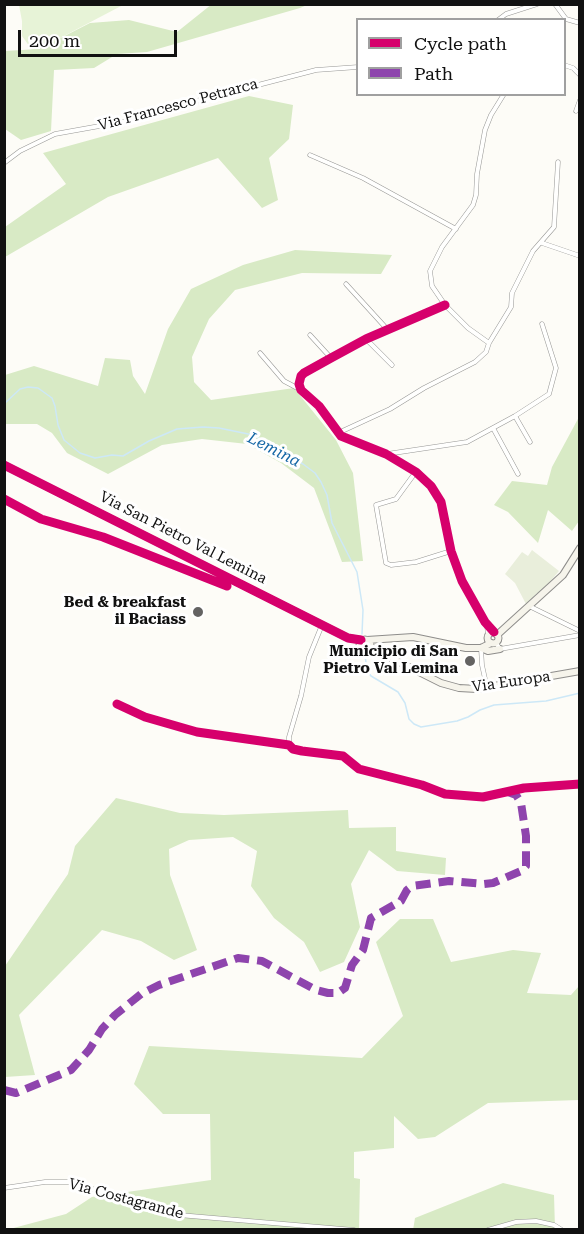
<!DOCTYPE html>
<style>
body{margin:0}
#map{position:relative;width:584px;height:1234px;overflow:hidden;background:#fdfcf7;font-family:"Roboto Serif",serif}
canvas{display:block}
.frame{position:absolute;inset:0;border:6px solid #111;pointer-events:none}
.legend{position:absolute;left:356px;top:18px;width:210px;height:78px;box-sizing:border-box;background:#fff;border:2px solid #a0a0a0;margin:0;padding:8px 10px;list-style:none;font-size:18px;color:#111}
.legend li{display:flex;align-items:center;gap:12px;height:30px}
.legend b{width:30px;border:2px solid #a0a0a0}
.scale{position:absolute;left:18px;top:30px;width:159px;height:27px;box-sizing:border-box;border:3px solid #111;border-top:0;padding-left:8px;font-size:18px;line-height:21px;white-space:nowrap;color:#111;-webkit-text-stroke:4px #fff;paint-order:stroke}
</style>
<div id="map">
<canvas width="584" height="1234"></canvas>
<div class="frame"></div>
<ul class="legend">
<li><b style="height:8px;background:#d6006c"></b>Cycle path</li>
<li><b style="height:8px;background:#8e44ad"></b>Path</li>
</ul>
<div class="scale">200 m</div>
</div>
<script>
const c = document.querySelector('canvas').getContext('2d');
c.lineJoin = 'round';
function fill(path, color) { c.fillStyle = color; c.fill(path, 'evenodd'); }
const toPath = rows => new Path2D(rows.map(r => 'M' + r).join(''));
function trace(path, color, width, dash) { c.strokeStyle = color; c.lineWidth = width; c.lineCap = dash ? 'butt' : 'round'; c.setLineDash(dash || []); c.stroke(path); }
function label(font, color, halo, rows, align = 'center') {
  c.font = font + ' "Roboto Serif",serif'; c.lineWidth = 6; c.setLineDash([]); c.textBaseline = 'middle'; c.strokeStyle = halo; c.fillStyle = color; for (const [text, x, y, turn = 0] of rows) {
    c.save(); c.translate(x, y); c.rotate((+turn || 0) * Math.PI / 180); c.textAlign = isNaN(turn) ? turn : align; if (halo) c.strokeText(text, 0, 0); c.fillText(text, 0, 0); c.restore();
  }
}
const green = toPath([
 [19,5,123,5,39,49,32,50,22,36,22,21]
]);
const forest = toPath([
 [212,4,307,5,300,8,147,52,117,54,94,68,54,70,51,131,21,140,5,129,5,51,39,49,90,23,129,20,177,32],
 [249,96,293,105,289,139,269,158,278,200,262,208,218,158,108,197,5,257,5,227,66,184,43,153],
 [295,250,392,255,381,274,302,273,235,290,209,319,192,357,194,382,211,400,294,388,336,440,353,473,363,561,342,562,314,488,281,463,247,444,202,439,162,445,108,474,67,453,52,433,37,424,5,424,5,375,34,366,98,386,105,358,130,360,133,376,145,394,168,329,191,289,243,265],
 [579,417,579,521,572,531,548,510,538,543,508,512,494,505,512,481,547,485,552,467],
 [116,798,180,813,224,815,348,810,349,828,396,827,396,851,446,858,445,875,397,871,369,850,351,884,360,927,344,962,320,972,304,942,274,918,251,886,257,851,233,837,189,840,169,849,170,875,197,950,174,960,141,941,102,930,19,1015,35,1075,5,1077,5,966,68,874,75,846],
 [400,919,433,919,451,962,513,950,541,953,527,993,571,995,579,986,579,1100,488,1103,435,1137,418,1139,394,1116,394,1148,354,1152,354,1178,360,1179,359,1229,6,1230,66,1214,92,1197,211,1180,210,1114,163,1114,134,1084,149,1046,362,1058,403,1016,376,942],
 [503,1183,554,1195,555,1229,413,1230,415,1218]
]);
const cemetery = toPath([
 [532,550,559,571,539,595,537,593,526,604,515,583,505,574,522,552,528,556]
]);
const stream = toPath([
 [4,404,20,389,28,387,38,388,52,398,55,406,58,425,64,440,80,453,95,458,112,455,123,456,149,441,177,429,203,427,219,428,253,435,303,464,315,473,321,482,327,495,332,523,357,572,363,610,362,634],
 [365,655,367,670,371,676,398,692,405,703,409,719,414,724,421,727,457,721,468,717,480,710,494,705,546,701,580,693]
]);
const street = toPath([
 [555,4,566,19,580,23],
 [498,20,506,14,537,4],
 [564,65,573,68,580,75],
 [576,111,580,100],
 [310,155,363,178,456,229],
 [4,163,20,151,55,134,133,120,200,100,316,70,358,67],
 [542,243,580,256],
 [346,284,387,329],
 [445,305,366,339,331,358,304,373,301,376,299,384,301,390,319,406,341,436,386,454,416,472,431,486,441,502,451,551,462,581,485,622,494,632],
 [310,335,331,358],
 [366,339,392,365],
 [489,343,511,307,512,293,533,251,554,227,558,162],
 [260,353,284,381,301,390],
 [515,416,530,442],
 [493,428,518,474],
 [338,433,390,409,424,388,475,362,486,352,489,343,468,328,445,305,432,286,430,271,442,247,473,205,476,195,477,174,485,130,491,115,504,94],
 [387,454,467,442,515,416,549,394,556,368,542,324],
 [415,473,396,499,376,505,386,563,391,565,416,562,451,551],
 [529,606,580,631],
 [487,626,488,635],
 [496,643,500,649,580,635],
 [481,648,482,665,487,688],
 [117,704,145,717,197,732,289,745,293,749,302,751,343,756,359,769,422,785,445,794,483,797,524,788,580,784],
 [289,745,289,737,301,696,309,657,322,625],
 [4,1188,45,1182,69,1182,179,1215,354,1230],
 [488,1230,516,1222,536,1221,554,1225,562,1230]
]);
const secondary = toPath([
 [4,465,348,638,361,640],
 '487.5 638a5.5 5.5 0 1 1 11 0a5.5 5.5 0 1 1-11 0Z',
 [497,635,563,575,580,548],
 '359.5 645a5.5 5.5 0 1 1 11 0a5.5 5.5 0 1 1-11 0Z',
 [367,640,413,637,466,648,481,648,491,643],
 [481,648,488,651,500,649],
 [368,650,379,652,441,683,459,688,477,689,580,671]
]);
const quiet = toPath([
 [4,1090,16,1093,71,1070,89,1050,102,1029,115,1015,141,994,159,985,238,958,262,961,316,990,328,993,338,993,345,988,352,965,363,950,371,918,401,901,407,890,412,886,449,881,484,884,493,883,521,871,526,866,526,836,521,803,516,795,508,792]
]);
const cycleway = toPath([
 [445,305,366,339,331,358,304,373,301,376,299,384,301,390,319,406,341,436,386,454,416,472,431,486,441,502,451,551,462,581,485,622,494,632],
 [4,465,348,638,361,640],
 [4,499,41,519,103,537,227,586],
 [117,704,145,717,197,732,289,745,293,749,302,751,343,756,359,769,422,785,445,794,483,797,524,788,580,784]
]);
const markers = [
 [198,612,6,"#646362"],
 [470,661,6,"#646362"]
];
const streetNames = [
 ["Via Francesco Petrarca",178,105,-15],
 ["Via San Pietro Val Lemina",183,538,27],
 ["Via Europa",511,682,-8],
 ["Via Costagrande",126,1199,15]
];
const poiNames = [
 ["Bed & breakfast",186,603],
 ["il Baciass",186,620],
 ["Municipio di San",458,652],
 ["Pietro Val Lemina",458,669]
];
const waterNames = [
 ["Lemina",274,450,27]
];
fill(green, '#e7f3d7');
fill(forest, '#d8eac5');
fill(cemetery, '#e9eedb');
trace(stream, '#cde8f7', 1.5);
trace(street, '#979795', 5);
trace(secondary, '#8e8d8b', 8);
trace(street, '#fffffe', 4);
trace(secondary, '#f6f4eb', 6);
trace(quiet, '#8e44ad', 8, [15, 8]);
trace(cycleway, '#d6006c', 9);
for (const [x, y, r, color] of markers) { const dot = new Path2D(); dot.arc(x, y, r, 0, 2 * Math.PI); c.fillStyle = color; c.fill(dot); trace(dot, '#fff', 2); }
label('15px', '#111', '#fff', streetNames);
label('bold 15px', '#111', '#fff', poiNames, 'right');
label('italic 16px', '#1768a6', '#fff', waterNames);
</script>
